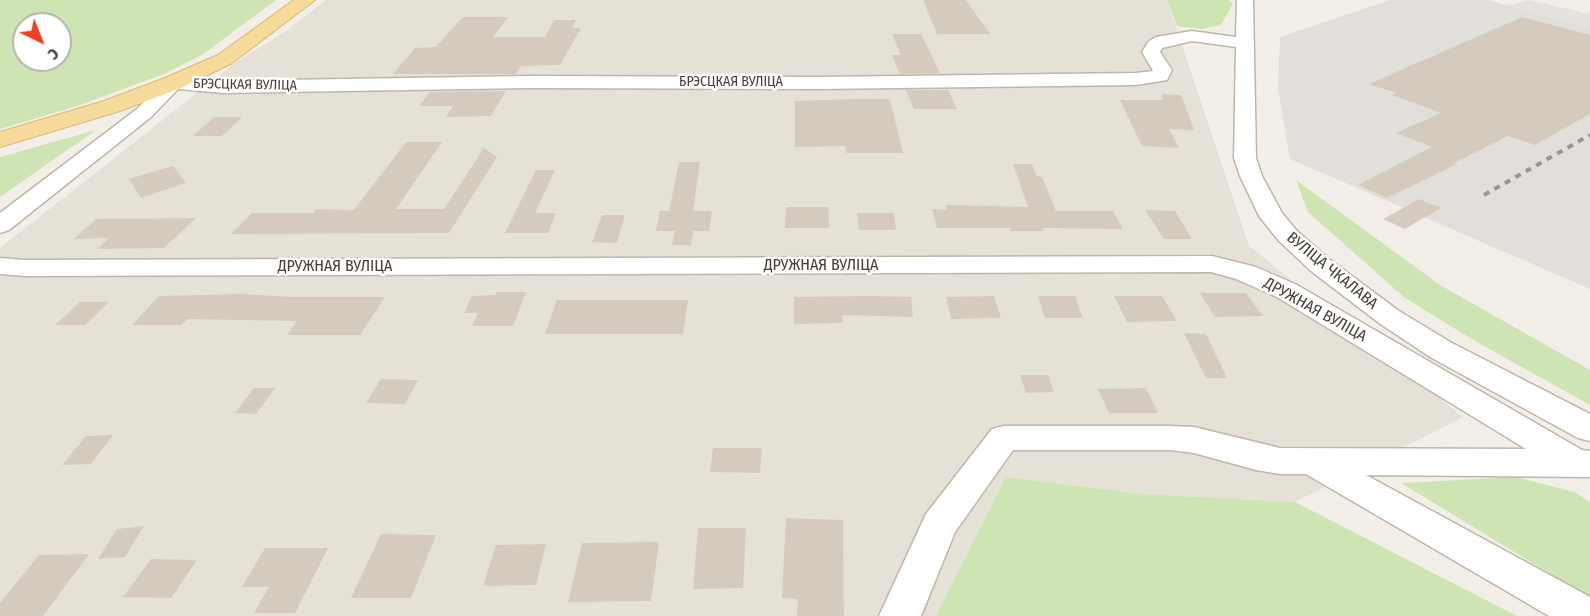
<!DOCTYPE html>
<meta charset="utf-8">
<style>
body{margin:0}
#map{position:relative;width:1590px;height:616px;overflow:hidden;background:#f3efe8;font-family:"Fira Sans Condensed",sans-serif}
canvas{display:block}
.north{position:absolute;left:12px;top:12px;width:60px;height:60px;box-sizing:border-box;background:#fff;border:2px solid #b5b2af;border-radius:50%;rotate:137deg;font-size:16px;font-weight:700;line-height:24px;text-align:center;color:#463f37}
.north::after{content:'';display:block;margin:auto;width:21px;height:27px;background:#eb3f26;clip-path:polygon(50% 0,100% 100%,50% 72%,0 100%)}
</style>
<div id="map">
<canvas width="1590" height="616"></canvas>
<div class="north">С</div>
</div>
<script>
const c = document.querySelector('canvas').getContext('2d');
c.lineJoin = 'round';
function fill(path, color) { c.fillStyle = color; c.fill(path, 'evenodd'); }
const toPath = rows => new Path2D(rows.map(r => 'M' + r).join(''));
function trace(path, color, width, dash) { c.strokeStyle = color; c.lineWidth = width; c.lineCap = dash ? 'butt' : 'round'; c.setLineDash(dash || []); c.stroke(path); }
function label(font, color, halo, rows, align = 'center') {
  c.font = font + ' "Fira Sans Condensed",sans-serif'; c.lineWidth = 5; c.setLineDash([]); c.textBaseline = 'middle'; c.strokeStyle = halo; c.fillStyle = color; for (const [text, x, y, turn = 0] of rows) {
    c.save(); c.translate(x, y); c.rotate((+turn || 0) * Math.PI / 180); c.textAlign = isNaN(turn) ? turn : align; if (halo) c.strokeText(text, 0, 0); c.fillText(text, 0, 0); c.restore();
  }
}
const residential = toPath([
 [326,0,1167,0,1249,246,1463,417,1295,502,1143,494,1007,477,936,616,0,616,0,248,235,63,286,31]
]);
const industrial = toPath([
 [1390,0,1488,0,1590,27,1590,289,1290,159,1278,89,1280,37]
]);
const green = toPath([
 [0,0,276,0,202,55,164,74,77,106,0,129],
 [24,24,60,24,60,60,24,60],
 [1167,0,1228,0,1233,4,1221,25,1201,29,1177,26],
 [96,130,0,197,0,157],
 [1296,180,1440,285,1590,370,1590,405,1475,341,1405,298,1308,212],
 [1006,477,1143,494,1295,502,1517,616,936,616],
 [1516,477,1574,492,1590,502,1590,598,1401,483]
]);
const parking = toPath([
 [1530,0,1590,14,1590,27,1508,5]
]);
const building = toPath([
 [923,0,966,0,990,34,937,34],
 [463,17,508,17,493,37,545,37,554,20,576,20,572,28,581,28,560,65,521,66,516,74,393,74,415,48,436,47],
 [1522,17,1590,35,1590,114,1535,145,1508,136,1454,163,1457,164,1387,198,1358,185,1432,147,1396,133,1441,113,1392,95,1397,93,1369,84],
 [892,34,921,34,940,73,900,74,892,55,901,55],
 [906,90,948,90,957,109,914,109],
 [506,91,491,116,446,117,453,106,419,106,430,92],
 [1161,94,1181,95,1194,130,1169,129,1179,148,1142,146,1120,100,1163,100],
 [854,99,890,99,903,153,846,153,845,146,795,147,795,101],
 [214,117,242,117,222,136,193,136],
 [406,142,442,142,396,209,444,209,484,148,497,157,449,233,231,234,252,213,313,213,316,209,354,210],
 [679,162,700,162,693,211,712,211,709,231,693,231,691,245,672,245,675,231,656,231,660,211,669,211],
 [1013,164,1032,164,1037,176,1042,177,1056,211,1113,211,1123,229,1042,228,1044,231,1011,231,1010,228,937,228,932,209,947,210,946,205,1028,207],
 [173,166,186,183,141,198,129,179],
 [536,170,555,170,535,213,556,213,548,233,505,233],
 [1419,199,1441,208,1405,229,1383,219],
 [786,207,828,207,829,228,785,228],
 [1145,210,1175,211,1192,239,1164,239],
 [857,213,894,213,896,230,859,230],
 [602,215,625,215,617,243,592,242],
 [196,218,164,248,97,249,109,238,74,239,96,219],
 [497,292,526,292,513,326,472,326,478,313,464,313,472,296,496,295],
 [1200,293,1246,293,1263,316,1215,317],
 [240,294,293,297,385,297,360,335,287,335,297,321,187,319,182,325,132,325,159,296],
 [869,296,911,297,913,317,842,315,843,323,794,324,794,297],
 [994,296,1001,318,951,319,946,297],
 [1038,296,1075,296,1083,318,1045,318],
 [1114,296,1162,296,1177,321,1127,322],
 [557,300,688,300,683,334,545,334],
 [80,302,109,302,85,325,55,325],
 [1184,333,1206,334,1227,378,1206,378],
 [1020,375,1048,375,1054,392,1026,393],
 [381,379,418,380,405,404,366,403],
 [254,388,275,388,256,414,235,413],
 [1146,388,1158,413,1109,413,1098,389],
 [113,435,91,464,62,465,86,436],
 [713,448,762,448,760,473,710,472],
 [786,518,843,520,844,616,797,616,798,599,782,598],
 [144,526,125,557,98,559,117,529],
 [698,528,746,528,743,588,693,589],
 [381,534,436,535,411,598,351,598],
 [659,542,651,601,568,602,582,543],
 [546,544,536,585,483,586,496,545],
 [265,548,328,548,295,613,254,613,269,587,242,587],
 [89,554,43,616,0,616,0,603,39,555],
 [151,559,197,560,171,598,123,597]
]);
const minor = toPath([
 [1237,0,1253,0,1256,158,1262,176,1282,213,1297,231,1329,259,1399,311,1452,343,1590,414,1590,441,1578,438,1430,357,1379,323,1311,271,1279,241,1259,216,1240,176,1234,158,1236,47,1192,41,1162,48,1160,52,1172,70,1167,80,1136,85,819,89,529,88,223,93,178,89,151,117,9,230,0,233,0,213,137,109,166,79,173,77,223,81,529,76,819,77,1136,73,1153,71,1142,52,1149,41,1156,37,1192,31,1236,37,1237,0],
 [1212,256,1256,267,1297,285,1582,450,1590,451,1590,477,1366,475,1590,597,1590,616,1549,616,1306,474,1280,474,1256,470,1194,453,1170,450,1013,450,955,532,921,616,879,616,926,514,992,429,1004,426,1170,426,1194,427,1280,448,1526,449,1277,297,1236,279,1211,272,25,276,0,274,0,258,25,260,1212,256]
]);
const major = toPath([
 [294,0,315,0,232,63,181,88,120,111,0,147,0,132,104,101,165,78,218,55,294,0]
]);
const rail = toPath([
 [1484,195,1590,135]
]);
const farStreetnames = [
 ["БРЭСЦКАЯ ВУЛІЦА",731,82],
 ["БРЭСЦКАЯ ВУЛІЦА",245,85,1]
];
const streetNames = [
 ["ДРУЖНАЯ ВУЛІЦА",821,266],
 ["ДРУЖНАЯ ВУЛІЦА",335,267],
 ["ВУЛІЦА ЧКАЛАВА",1332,271,39],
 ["ДРУЖНАЯ ВУЛІЦА",1315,310,29]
];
fill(residential, '#e6e1d6');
fill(industrial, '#e2ded9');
fill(green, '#cfe4b3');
fill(parking, '#e4e2df');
fill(building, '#d4cbbe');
trace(minor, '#beb6ab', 3);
trace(major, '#dcb76d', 2);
fill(minor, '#fff');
fill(major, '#f7db9c');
trace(rail, '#969696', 4, [6, 6]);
label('14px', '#463f37', '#fff', farStreetnames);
label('16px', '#463f37', '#fff', streetNames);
</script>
